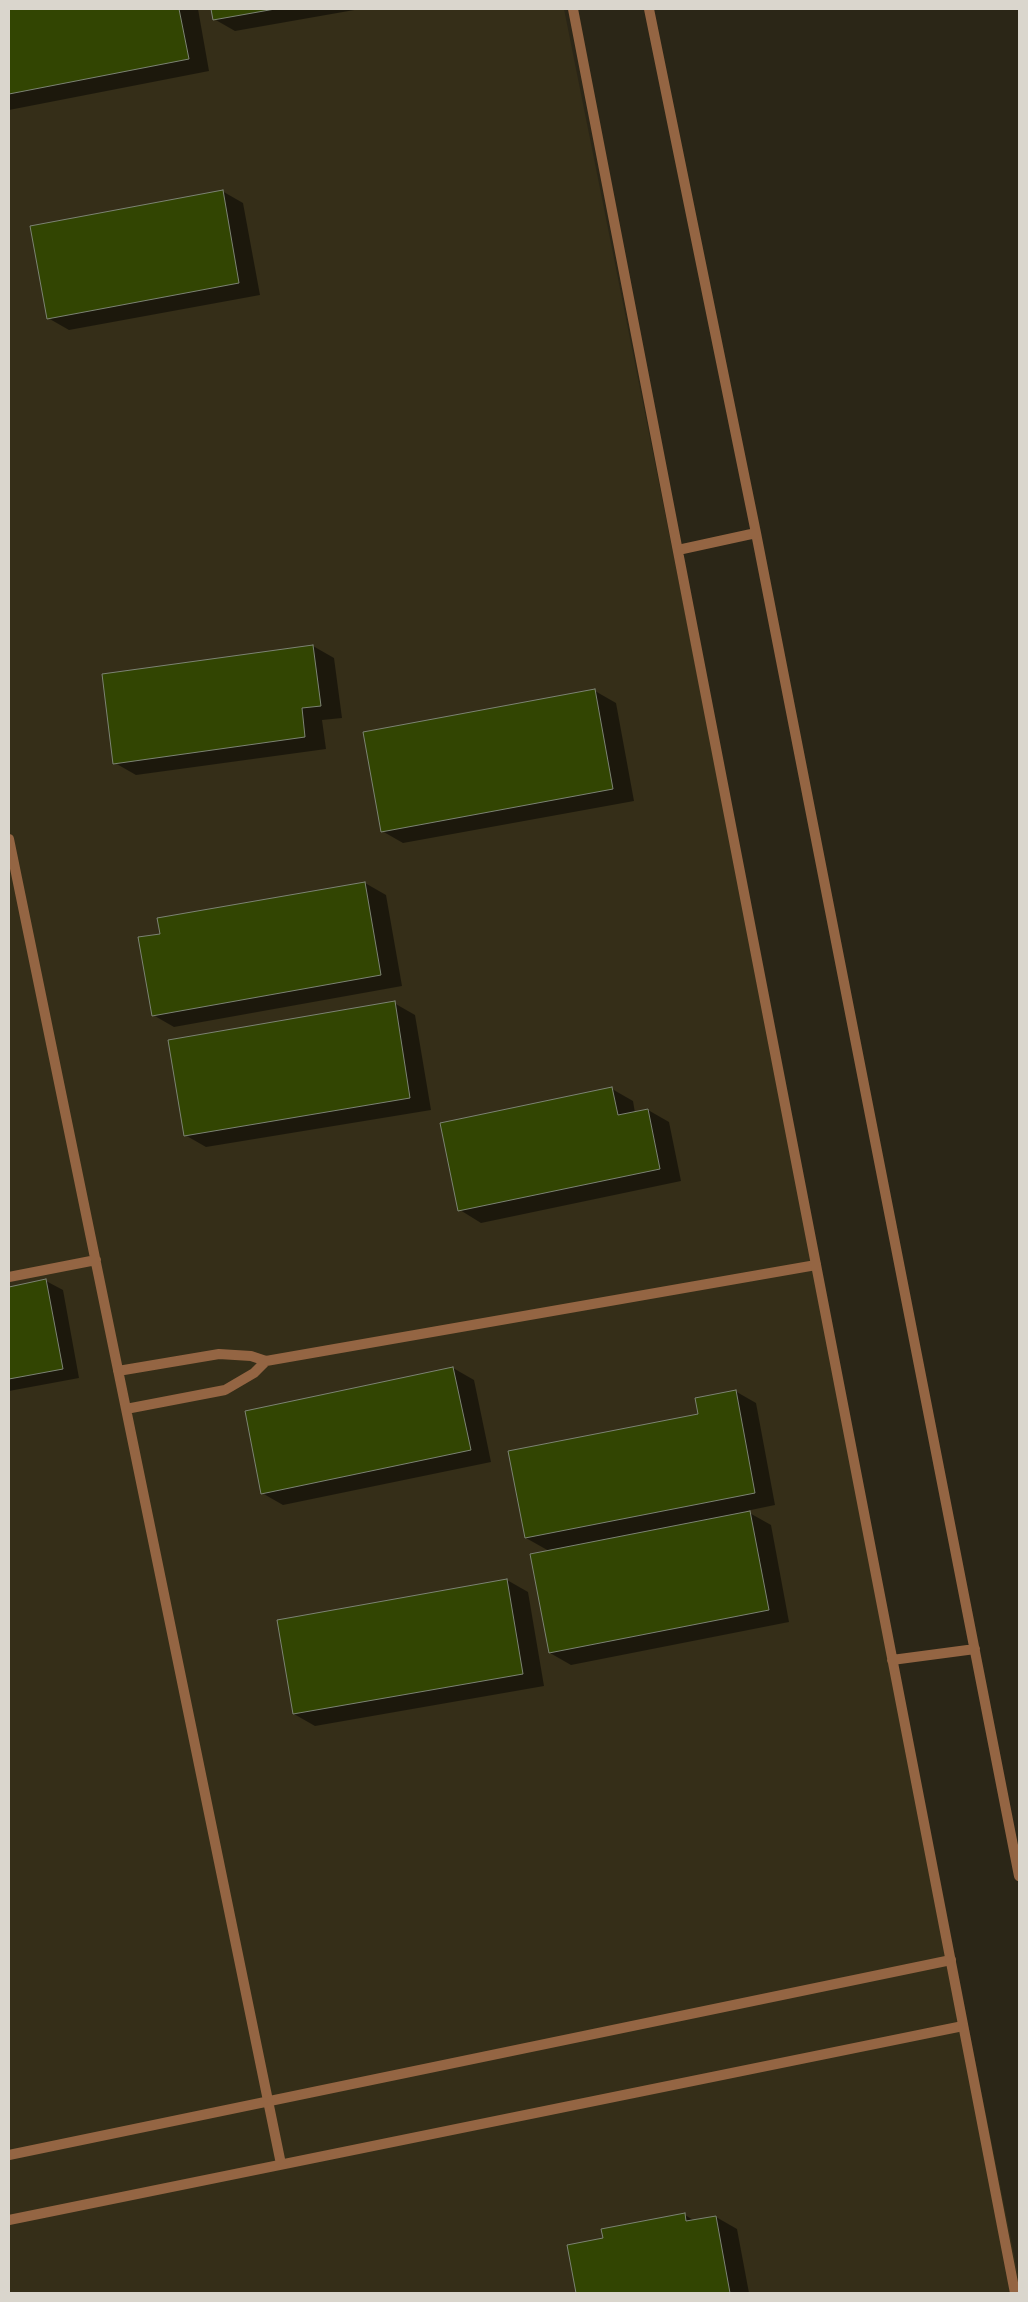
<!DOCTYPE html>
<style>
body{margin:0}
#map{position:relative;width:1028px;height:2302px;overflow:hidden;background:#2b2617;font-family:Roboto,sans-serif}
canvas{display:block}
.frame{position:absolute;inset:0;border:10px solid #dad6cd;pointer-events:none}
</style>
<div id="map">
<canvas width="1028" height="2302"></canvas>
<div class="frame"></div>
</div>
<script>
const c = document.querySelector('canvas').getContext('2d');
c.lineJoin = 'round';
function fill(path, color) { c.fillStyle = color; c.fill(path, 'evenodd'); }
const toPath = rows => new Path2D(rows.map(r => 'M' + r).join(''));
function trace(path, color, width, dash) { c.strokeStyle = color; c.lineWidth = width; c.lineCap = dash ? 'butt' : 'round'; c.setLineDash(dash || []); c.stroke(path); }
const built = toPath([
 [9,9,564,9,1019,2279,1019,2293,9,2293]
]);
const shadow = toPath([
 [9,9,198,9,209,71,9,110],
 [212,9,360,9,235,31,214,19],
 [222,191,243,203,260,295,69,330,48,318],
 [313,646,334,658,342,718,322,720,326,749,136,775,115,763],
 [595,691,616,703,634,801,403,843,382,831],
 [365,883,386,895,402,986,174,1027,153,1015,161,935],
 [394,1003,415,1015,431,1110,206,1147,185,1135],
 [612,1089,633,1101,635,1113,648,1110,669,1122,681,1181,481,1223,460,1210],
 [46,1281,63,1290,79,1378,9,1391,9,1288],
 [453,1368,474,1380,491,1462,283,1505,262,1493,246,1412],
 [735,1391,756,1403,775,1505,746,1511,771,1525,789,1622,571,1665,550,1653,549,1551,526,1538],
 [507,1580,528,1592,544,1686,315,1726,294,1714,278,1621],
 [685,2215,695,2221,716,2217,737,2229,749,2293,578,2293,569,2246,605,2239]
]);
const building = toPath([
 [9,9,179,9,189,59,9,94,9,9],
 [211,9,275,9,213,20,211,9],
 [223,190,239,283,47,319,30,226,223,190],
 [313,645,321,706,302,708,305,737,113,764,102,674,313,645],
 [595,689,613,789,381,832,363,732,595,689],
 [365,882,381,975,152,1016,138,937,160,934,157,918,365,882],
 [395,1001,410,1098,184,1136,168,1040,395,1001],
 [612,1087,618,1115,648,1109,660,1169,458,1211,440,1123,612,1087],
 [46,1279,63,1369,9,1379,9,1287,46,1279],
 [453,1367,471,1450,261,1494,245,1411,453,1367],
 [736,1390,755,1493,525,1538,508,1451,698,1414,695,1398,736,1390],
 [750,1511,769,1610,549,1653,530,1554,750,1511],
 [507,1579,523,1674,293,1714,277,1620,507,1579],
 [685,2213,686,2221,716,2216,730,2293,576,2293,567,2245,603,2238,601,2229,685,2213]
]);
const service = toPath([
 [9,839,281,2164],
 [9,1277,96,1260],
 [118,1371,219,1354,251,1356,266,1361,816,1265],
 [126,1409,225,1390,254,1373,266,1361],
 [9,2155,951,1960],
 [9,2220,963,2026]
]);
const minor = toPath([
 [573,9,1015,2293],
 [649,9,756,533,1019,1876],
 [678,550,756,533],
 [892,1660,975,1649]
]);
fill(built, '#352e18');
fill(shadow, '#0007');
fill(building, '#324502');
trace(building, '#7c8373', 1);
trace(service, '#946543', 10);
trace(minor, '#946543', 10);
</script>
